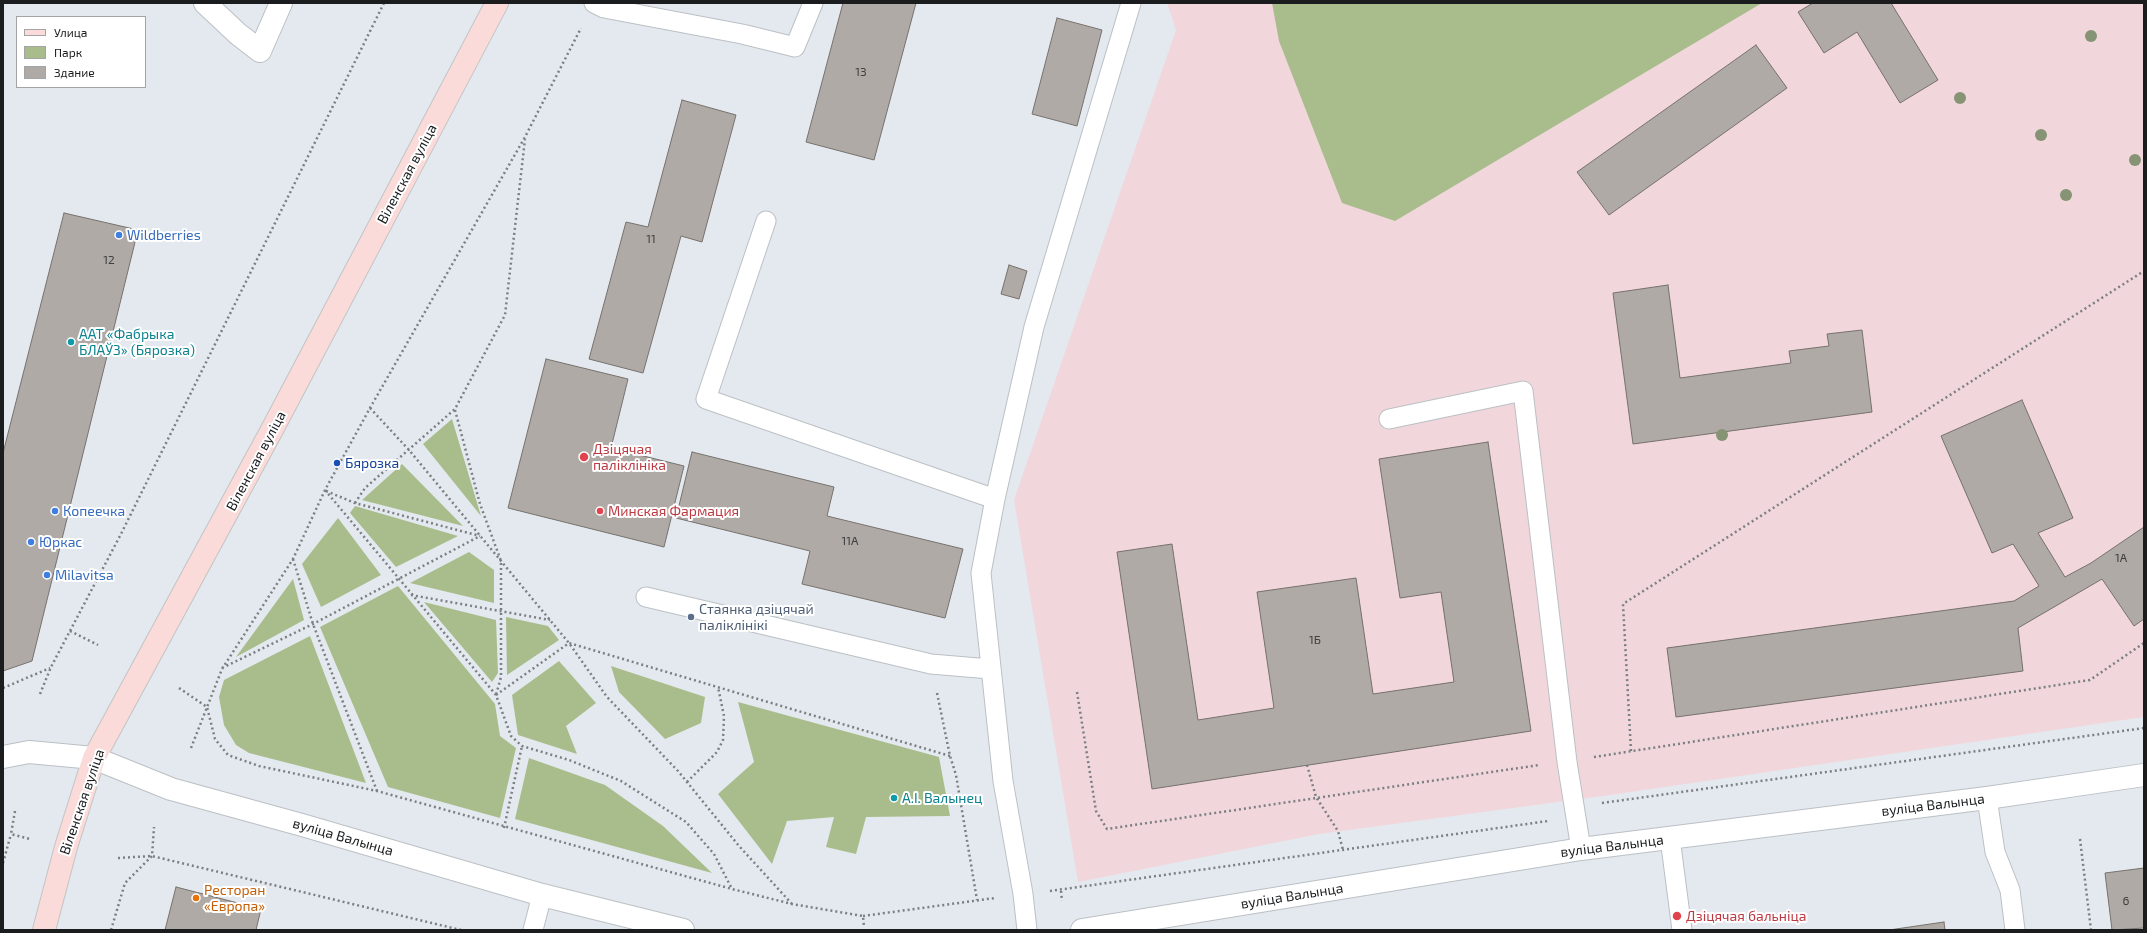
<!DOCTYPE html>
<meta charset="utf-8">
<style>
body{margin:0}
#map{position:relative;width:2147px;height:933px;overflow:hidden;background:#e3e9ee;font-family:"Exo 2",sans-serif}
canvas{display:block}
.frame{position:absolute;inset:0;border:4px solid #1a1c1e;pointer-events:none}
.legend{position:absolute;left:16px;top:16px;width:130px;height:72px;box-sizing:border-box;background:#fff;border:1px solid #a3a4a5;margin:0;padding:5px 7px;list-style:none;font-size:12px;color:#1a1c1e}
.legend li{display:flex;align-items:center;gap:8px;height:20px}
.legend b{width:20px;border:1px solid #a3a4a5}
</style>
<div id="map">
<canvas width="2147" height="933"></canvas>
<div class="frame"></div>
<ul class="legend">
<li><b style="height:5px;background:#fadbd9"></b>Улица</li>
<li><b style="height:11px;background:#a9bd8c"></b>Парк</li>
<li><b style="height:11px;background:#b0aaa6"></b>Здание</li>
</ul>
</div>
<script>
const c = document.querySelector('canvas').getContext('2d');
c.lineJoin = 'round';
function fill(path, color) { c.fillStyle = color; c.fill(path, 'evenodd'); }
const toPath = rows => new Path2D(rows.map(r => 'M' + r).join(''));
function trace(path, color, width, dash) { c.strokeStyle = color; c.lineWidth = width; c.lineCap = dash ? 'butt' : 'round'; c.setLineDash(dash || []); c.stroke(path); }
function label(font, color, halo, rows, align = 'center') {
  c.font = font + ' "Exo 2",sans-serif'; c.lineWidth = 4; c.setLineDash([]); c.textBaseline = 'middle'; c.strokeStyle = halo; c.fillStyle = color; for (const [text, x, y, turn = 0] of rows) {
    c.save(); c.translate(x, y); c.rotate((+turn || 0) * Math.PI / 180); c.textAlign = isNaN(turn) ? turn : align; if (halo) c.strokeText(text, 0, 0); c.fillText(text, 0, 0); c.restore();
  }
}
const education = toPath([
 [1167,3,2144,3,2144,717,1610,795,1319,834,1078,882,1014,500,1176,30]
]);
const green = toPath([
 [1272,3,1762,3,1395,221,1342,203,1279,41],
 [452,419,481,516,423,444],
 [402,464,463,526,362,500],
 [355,506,458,536,396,567,350,513],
 [338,518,381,575,321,607,302,564],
 [469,552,494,570,494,603,410,583],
 [293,579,304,620,236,657],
 [398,586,495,704,500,736,516,748,500,818,388,787,320,627],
 [424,602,496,620,498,673,492,682],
 [506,617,548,626,559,640,507,675],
 [310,636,366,783,249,753,236,745,224,725,219,697,224,680],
 [559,661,596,703,566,726,577,754,518,735,512,695],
 [611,666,705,697,701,723,665,739,619,692],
 [738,702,939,757,950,816,866,817,856,854,826,847,834,817,787,821,772,864,718,794,754,762],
 [529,758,605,785,663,826,712,873,515,819]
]);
const building = toPath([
 [843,3,916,3,874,160,806,142,843,3],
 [1813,3,1891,3,1938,80,1900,103,1857,32,1824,53,1798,12,1813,3],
 [1057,18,1102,30,1077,126,1032,114,1057,18],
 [1756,45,1787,88,1609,215,1577,172,1756,45],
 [682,100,736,115,702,242,681,236,643,373,589,359,626,222,648,227,682,100],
 [64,213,138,230,32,661,3,671,3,453,64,213],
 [1009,265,1027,271,1019,299,1001,294,1009,265],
 [1668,285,1680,378,1791,363,1789,351,1829,346,1827,334,1862,330,1872,412,1633,444,1613,293,1668,285],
 [546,359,628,379,611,448,684,466,664,547,508,508,546,359],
 [2022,400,2073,518,2038,533,2065,577,2091,563,2144,527,2144,619,2134,626,2102,579,2018,628,2023,671,1676,717,1667,648,2014,601,2039,586,2013,544,1992,553,1941,436,2022,400],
 [1488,442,1531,731,1152,789,1117,552,1172,544,1198,720,1274,708,1257,592,1356,578,1373,694,1454,682,1441,592,1400,598,1379,459,1488,442],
 [692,452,834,487,827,516,963,549,945,618,802,584,810,551,676,518,692,452],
 [2144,868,2144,928,2112,930,2105,873,2144,868],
 [176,887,261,909,256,930,165,930,176,887],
 [1944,922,1945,930,1889,930,1944,922]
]);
const path = toPath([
 [370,408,409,450,569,643,607,697,678,771,739,846,792,904],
 [455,410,480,504,501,561,501,677,496,695],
 [325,490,496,695,511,736,522,746,569,760,621,781,686,822,714,854,732,889],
 [326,491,355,503,480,536],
 [355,503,365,488,455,409,505,315,525,139],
 [293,559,313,624,377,791],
 [411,595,550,620],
 [70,631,98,645],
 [222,668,313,624,480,536],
 [3,688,50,668],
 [179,688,207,707,215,739,228,755,259,766,377,791,732,889,792,904,863,916,864,927],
 [1077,692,1096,811,1107,829,1539,765],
 [937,693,950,756,956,775,977,900],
 [40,694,51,667,121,534,384,3],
 [496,695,569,643,950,756],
 [191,748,222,669,293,559,325,490,370,408,525,137,581,28],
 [1631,751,1623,604,2144,271],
 [1594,757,2090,680,2144,643],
 [1307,765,1316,797,1338,831,1343,850],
 [687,782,717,752,723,740,724,716,718,687],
 [1602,803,2144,728],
 [15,811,11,834,30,839],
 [504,828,522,746],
 [2080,839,2091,930],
 [118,858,152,856,461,930],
 [3,863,11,834],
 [1050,891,1548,821],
 [1061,891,1062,901],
 [863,916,995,898],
 [111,930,125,883,152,856,154,827]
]);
const service = toPath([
 [594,3,604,8,742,34,795,47,813,3],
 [766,221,706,399,995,499],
 [1389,419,1523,391,1567,762,1581,849],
 [646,597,931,664,990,669],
 [1987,798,1995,852,2010,890,2015,930],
 [1670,838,1682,930],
 [533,930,542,895],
 [1027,930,1023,894,1003,781,981,573,995,499,1034,327,1131,3]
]);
const minor = toPath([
 [205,3,238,34,260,51,281,3]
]);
const tertiary = toPath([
 [3,757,29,752,94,758,171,789,302,825,542,895,683,930],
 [1082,930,1581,849,1987,798,2144,775]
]);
const primary = toPath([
 [44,930,66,847,94,758,274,426,497,3]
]);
const trees = [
 [2091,36],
 [1960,98],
 [2041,135],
 [2135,160],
 [2066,195],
 [1722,435]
];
const markers = [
 [119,235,4,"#3f7fe0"],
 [71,342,4,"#0f9aa8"],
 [584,457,5,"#e0444e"],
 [337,463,4,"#1a4fb4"],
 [55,511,4,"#3f7fe0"],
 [600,511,4,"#e0444e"],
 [31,542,4,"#3f7fe0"],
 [47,575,4,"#3f7fe0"],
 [691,617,4,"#5c6f8a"],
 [894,798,4,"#0f9aa8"],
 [196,898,4,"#e8710a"],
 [1677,916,5,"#e0444e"]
];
const numberNames = [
 ["13",861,72],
 ["11",651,239],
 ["12",109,260],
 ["11А",850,541],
 ["1А",2121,558],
 ["1Б",1315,640],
 ["6",2126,901]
];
const streetNames = [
 ["Віленская вуліца",407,174,-62],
 ["Віленская вуліца",256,461,-62],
 ["Віленская вуліца",82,802,-71],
 ["вуліца Валынца",1933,805,-7],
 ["вуліца Валынца",343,837,16],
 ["вуліца Валынца",1612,846,-7],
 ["вуліца Валынца",1292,896,-9]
];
const shopNames = [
 ["Wildberries",127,235],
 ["Копеечка",63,511],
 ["Юркас",39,542],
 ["Milavitsa",55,575]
];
const cultureNames = [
 ["ААТ «Фабрыка",79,334],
 ["БЛАЎЗ» (Бярозка)",79,350],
 ["А.І. Валынец",902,798]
];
const healthNames = [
 ["Дзіцячая",593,449],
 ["паліклініка",593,465],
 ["Минская Фармация",608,511],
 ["Дзіцячая бальніца",1686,916]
];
const transitNames = [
 ["Бярозка",345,463]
];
const serviceNames = [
 ["Стаянка дзіцячай",699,609],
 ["паліклінікі",699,625]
];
const foodNames = [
 ["Ресторан",204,890],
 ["«Европа»",204,906]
];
fill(education, '#f1d7dc');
fill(green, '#a9bd8c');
fill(building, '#b0aaa6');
trace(building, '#77716d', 1);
trace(service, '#bbc0c5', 21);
trace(minor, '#bbc0c5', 24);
trace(tertiary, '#bbc0c5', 24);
trace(primary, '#c3c4c4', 24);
trace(path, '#7b7f82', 2.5, [2, 3]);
trace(service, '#fff', 19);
trace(minor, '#fff', 22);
trace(tertiary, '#fff', 22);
trace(primary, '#fadbd9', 22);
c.fillStyle = '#869374';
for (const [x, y] of trees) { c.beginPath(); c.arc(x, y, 6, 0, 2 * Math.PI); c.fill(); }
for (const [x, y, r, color] of markers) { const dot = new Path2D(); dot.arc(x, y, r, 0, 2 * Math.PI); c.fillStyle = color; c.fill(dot); trace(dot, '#fff', 1.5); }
label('12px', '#404040', null, numberNames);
label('14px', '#1a1c1e', '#fff', streetNames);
label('14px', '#366cbe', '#fff', shopNames, 'left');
label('14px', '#0d838f', '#fff', cultureNames, 'left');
label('14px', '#be3a42', '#fff', healthNames, 'left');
label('14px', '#164399', '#fff', transitNames, 'left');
label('14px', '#4e5e75', '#fff', serviceNames, 'left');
label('14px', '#c56008', '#fff', foodNames, 'left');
</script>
